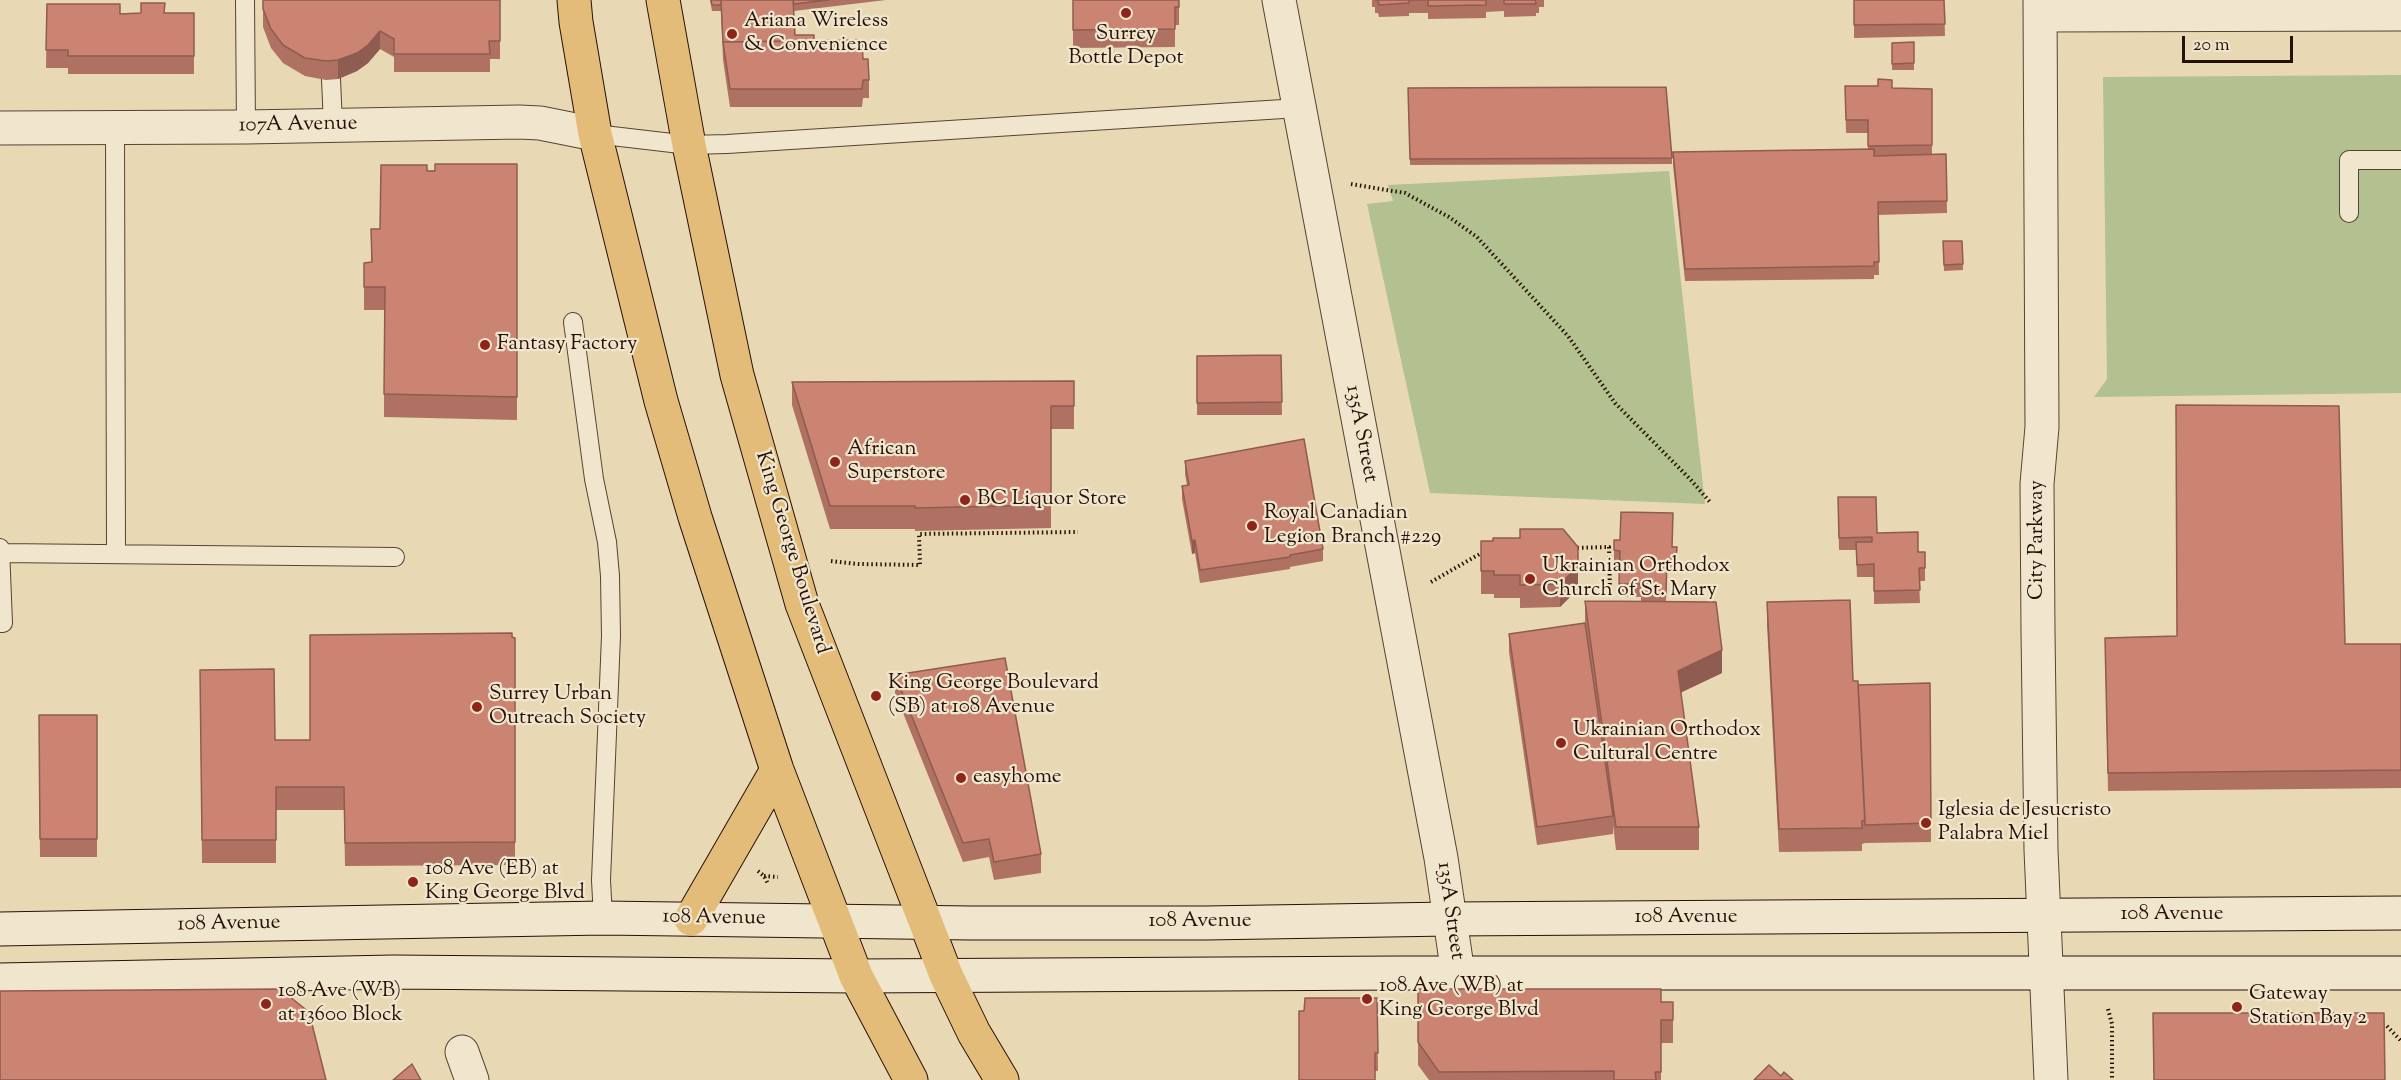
<!DOCTYPE html>
<style>
body{margin:0}
#map{position:relative;width:2401px;height:1080px;overflow:hidden;background:#e8d9b4;font-family:"Sorts Mill Goudy",serif}
canvas{display:block}
.scale{position:absolute;left:2182px;top:36px;width:111px;height:27px;box-sizing:border-box;border:3px solid #271107;border-top:0;padding-left:8px;font-size:18px;line-height:21px;white-space:nowrap;color:#271107;-webkit-text-stroke:4px #f0e6ce;paint-order:stroke}
</style>
<div id="map">
<canvas width="2401" height="1080"></canvas>
<div class="scale">20 m</div>
</div>
<script>
const c = document.querySelector('canvas').getContext('2d');
c.lineJoin = 'round';
function fill(path, color) { c.fillStyle = color; c.fill(path, 'evenodd'); }
const toPath = rows => new Path2D(rows.map(r => 'M' + r).join(''));
function trace(path, color, width, dash) { c.strokeStyle = color; c.lineWidth = width; c.lineCap = dash ? 'butt' : 'round'; c.setLineDash(dash || []); c.stroke(path); }
function label(font, color, halo, rows, align = 'center') {
  c.font = font + ' "Sorts Mill Goudy",serif'; c.lineWidth = 4.5; c.setLineDash([]); c.textBaseline = 'middle'; c.strokeStyle = halo; c.fillStyle = color; for (const [text, x, y, turn = 0] of rows) {
    c.save(); c.translate(x, y); c.rotate((+turn || 0) * Math.PI / 180); c.textAlign = isNaN(turn) ? turn : align; if (halo) c.strokeText(text, 0, 0); c.fillText(text, 0, 0); c.restore();
  }
}
const green = toPath([
 [2401,75,2401,393,2094,397,2107,379,2103,77],
 [1669,171,1705,504,1430,493,1367,204,1393,201,1388,185]
]);
const path = toPath([
 [1351,184,1405,193,1449,217,1477,237,1568,336,1615,403,1690,479,1710,502],
 [1573,548,1609,547,1610,593],
 [831,561,858,564,920,565,919,534,1078,532],
 [1431,582,1485,551],
 [758,871,764,876,768,884],
 [764,876,778,877],
 [2108,1009,2112,1024,2112,1080],
 [2387,1026,2401,1041]
]);
const service = toPath([
 [245,0,246,127],
 [331,79,333,125],
 [115,128,116,554],
 [595,134,689,145,727,144,1299,108],
 [2349,213,2349,160,2401,160],
 [573,322,594,479,607,542,610,576,611,636,601,880,603,918],
 [0,548,3,623,0,623],
 [0,553,395,557]
]);
const minor = toPath([
 [462,1052,472,1080]
]);
const tertiary = toPath([
 [1279,0,1441,858,1458,974],
 [2040,0,2042,427,2037,484,2038,632,2041,850,2051,1080],
 [2041,15,2401,14],
 [0,128,246,127,519,122,540,123,595,134]
]);
const secondary = toPath([
 [0,929,603,918,970,923,1206,923,1449,919,2401,913],
 [0,980,393,972,856,976,1401,973,2401,973]
]);
const primary = toPath([
 [574,0,576,22,595,134,661,401,695,517,777,770,856,976,911,1080],
 [663,0,689,145,737,375,802,604,946,975,974,1033,1002,1080],
 [691,919,777,770]
]);
const wall = toPath([
 [263,0,500,0,500,59,490,59,490,72,394,72,394,57,380,49,368,63,357,71,338,79,326,80,305,76,283,63,271,48,263,27],
 [710,0,886,0,794,11,795,35,863,59,869,80,869,98,863,98,862,107,730,107,723,60,721,11,712,11],
 [1073,0,1179,0,1179,25,1175,25,1175,47,1073,48],
 [1372,0,1544,0,1544,7,1539,7,1539,13,1536,13,1536,16,1504,17,1504,11,1486,12,1486,18,1428,19,1428,13,1409,13,1409,16,1379,17,1378,13,1375,13,1375,7,1372,7],
 [1854,0,1944,0,1945,36,1854,38],
 [47,4,120,14,194,13,194,74,68,74,68,68,46,68],
 [1914,42,1914,70,1892,70,1892,43],
 [1845,86,1892,88,1932,89,1932,155,1946,154,1947,213,1878,215,1879,275,1874,275,1874,279,1685,281,1673,165,1673,152,1868,149,1868,133,1846,133],
 [1408,88,1672,158,1672,164,1410,165],
 [517,164,517,420,384,417,384,310,364,310,364,263,371,262,371,229,380,229,427,171],
 [1943,241,1962,241,1963,270,1944,271],
 [1281,355,1282,415,1197,415,1197,356],
 [1074,381,1074,429,1051,429,1051,528,915,531,915,529,830,529,792,405,792,382],
 [1185,461,1323,549,1323,561,1290,567,1290,569,1200,583,1195,553,1192,554,1182,499,1182,486,1187,485,1185,474],
 [1838,497,1877,533,1918,552,1925,552,1925,581,1919,581,1920,603,1874,604,1874,577,1857,577,1856,550,1839,550],
 [1614,540,1620,540,1677,547,1676,572,1667,572,1666,602,1722,673,1681,692,1699,827,1699,850,1616,850,1613,825,1613,834,1537,845,1509,652,1509,634,1585,623,1585,601,1641,601,1641,597,1619,596,1619,563,1614,563],
 [1481,541,1578,589,1560,607,1520,608,1520,598,1494,598,1494,594,1481,594],
 [1767,602,1858,685,1930,683,1931,842,1865,843,1862,844,1862,851,1779,852,1767,625],
 [512,637,515,638,515,865,345,866,344,810,276,810,276,863,202,863,200,670,275,740,310,740],
 [2105,638,2345,644,2401,644,2401,788,2108,791],
 [895,675,1041,854,1041,873,994,880,989,857,963,862,895,693],
 [39,715,97,715,97,857,40,857],
 [1418,989,1661,1002,1673,1002,1673,1043,1661,1043,1661,1080,1429,1080,1418,1065],
 [1377,998,1378,1071,1375,1071,1304,1011]
]);
const shadedWall = toPath([
 [380,31,380,49,368,63,357,71,338,79,338,60],
 [1195,540,1195,553,1192,554,1192,541],
 [1578,566,1578,589,1560,607,1560,584],
 [1722,650,1722,673,1678,694,1678,671]
]);
const building = toPath([
 [263,0,500,0,500,41,489,41,490,54,394,54,394,39,380,31,368,45,357,53,338,60,326,61,305,58,283,45,271,29,263,9,263,0],
 [711,0,721,0,721,5,712,5,711,0],
 [721,0,793,0,795,35,814,35,814,41,723,42,723,43,721,0],
 [793,0,829,0,794,4,793,0],
 [1073,0,1179,0,1179,7,1175,7,1175,29,1073,30,1073,0],
 [1375,0,1426,0,1409,0,1409,3,1379,5,1378,0,1375,0],
 [1428,0,1486,0,1486,5,1428,6,1428,0],
 [1504,0,1535,0,1536,4,1504,4,1504,0],
 [1854,0,1944,0,1945,24,1854,25,1854,0],
 [141,3,165,3,164,13,194,13,194,56,68,56,68,50,46,50,47,4,120,4,120,14,141,13,141,3],
 [862,40,863,59,868,59,869,80,863,80,862,89,730,89,723,42,862,40],
 [1914,42,1914,63,1892,64,1892,43,1914,42],
 [1878,79,1892,80,1892,88,1932,89,1932,145,1868,146,1868,120,1846,120,1845,86,1878,86,1878,79],
 [1666,87,1672,158,1410,159,1408,88,1666,87],
 [1874,149,1874,156,1946,154,1947,201,1878,202,1879,262,1874,262,1874,266,1685,269,1673,152,1874,149],
 [435,164,517,164,517,397,384,394,385,287,364,287,364,263,372,262,371,229,380,229,381,165,427,165,427,171,435,171,435,164],
 [1943,241,1962,241,1963,264,1944,265,1943,241],
 [1281,355,1282,402,1197,403,1197,356,1281,355],
 [1074,381,1074,406,1051,406,1051,505,915,508,915,506,830,506,792,382,1074,381],
 [2176,405,2339,406,2345,644,2401,644,2401,770,2108,773,2105,638,2177,636,2176,405],
 [1304,439,1323,549,1290,555,1290,557,1200,570,1195,540,1192,541,1182,486,1189,485,1185,461,1304,439],
 [1838,497,1876,497,1877,533,1918,532,1918,552,1925,552,1925,568,1919,568,1920,590,1874,591,1874,564,1857,565,1856,542,1872,542,1872,537,1839,538,1838,497],
 [1621,512,1673,513,1672,547,1677,547,1676,559,1667,559,1666,593,1641,592,1641,584,1619,584,1620,551,1614,550,1614,540,1620,540,1621,512],
 [1520,529,1563,529,1578,547,1578,566,1560,584,1520,585,1520,575,1494,575,1494,571,1481,571,1481,541,1493,541,1493,538,1520,538,1520,529],
 [1850,600,1853,681,1858,681,1865,820,1862,821,1862,828,1779,829,1767,602,1850,600],
 [1585,601,1716,602,1722,650,1678,671,1699,827,1616,827,1585,601],
 [1585,623,1613,816,1537,827,1509,634,1585,623],
 [512,633,512,637,515,638,515,842,345,843,344,787,276,787,276,840,202,840,200,670,274,669,275,740,310,740,310,635,512,633],
 [1005,658,1041,854,994,862,989,839,963,843,895,675,1005,658],
 [1930,683,1931,823,1865,825,1858,685,1930,683],
 [39,715,97,715,97,839,40,839,39,715],
 [280,989,309,1012,326,1080,0,1080,0,991,280,989],
 [1418,989,1661,989,1661,1002,1673,1002,1673,1020,1661,1020,1661,1072,1655,1072,1656,1080,1614,1080,1614,1071,1439,1072,1418,1042,1418,989],
 [1305,998,1377,998,1378,1053,1375,1053,1375,1080,1299,1080,1299,1011,1304,1011,1305,998],
 [2153,1013,2384,1013,2385,1080,2154,1080,2153,1013],
 [412,1064,421,1080,393,1080,412,1064],
 [1769,1065,1781,1076,1784,1072,1793,1080,1754,1080,1769,1065]
]);
const markers = [
 [1126,13,6,"#8f2418"],
 [732,34,6,"#8f2418"],
 [485,345,6,"#8f2418"],
 [835,462,6,"#8f2418"],
 [965,500,6,"#8f2418"],
 [1252,526,6,"#8f2418"],
 [1530,579,6,"#8f2418"],
 [876,696,6,"#8f2418"],
 [477,707,6,"#8f2418"],
 [1561,743,6,"#8f2418"],
 [961,778,6,"#8f2418"],
 [1926,823,6,"#8f2418"],
 [413,882,6,"#8f2418"],
 [1367,999,6,"#8f2418"],
 [266,1004,6,"#8f2418"],
 [2237,1007,6,"#8f2418"]
];
const poiNames = [
 ["Ariana Wireless",744,22],
 ["& Convenience",744,46],
 ["Surrey",1126,35,"center"],
 ["Bottle Depot",1126,59,"center"],
 ["Fantasy Factory",497,345],
 ["African",847,450],
 ["Superstore",847,474],
 ["BC Liquor Store",977,500],
 ["Royal Canadian",1264,514],
 ["Legion Branch #229",1264,538],
 ["Ukrainian Orthodox",1542,567],
 ["Church of St. Mary",1542,591],
 ["King George Boulevard",888,684],
 ["(SB) at 108 Avenue",888,708],
 ["Surrey Urban",489,695],
 ["Outreach Society",489,719],
 ["Ukrainian Orthodox",1573,731],
 ["Cultural Centre",1573,755],
 ["easyhome",973,778],
 ["Iglesia de Jesucristo",1938,811],
 ["Palabra Miel",1938,835],
 ["108 Ave (EB) at",425,870],
 ["King George Blvd",425,894],
 ["108 Ave (WB) at",1379,987],
 ["King George Blvd",1379,1011],
 ["108 Ave (WB)",278,992],
 ["at 13600 Block",278,1016],
 ["Gateway",2249,995],
 ["Station Bay 2",2249,1019]
];
const streetNames = [
 ["107A Avenue",298,126,-1],
 ["135A Street",1360,434,79],
 ["City Parkway",2038,540,-90],
 ["King George Boulevard",791,553,73],
 ["135A Street",1449,911,82],
 ["108 Avenue",2172,915],
 ["108 Avenue",1686,918],
 ["108 Avenue",714,919,1],
 ["108 Avenue",1200,922],
 ["108 Avenue",229,925,-1]
];
fill(green, '#b3c08f');
trace(service, '#574332', 20);
trace(minor, '#574332', 35);
trace(tertiary, '#574332', 35);
trace(secondary, '#271107', 35);
trace(primary, '#271107', 35);
trace(path, '#271107', 4, [1.5, 3]);
trace(service, '#f0e6ce', 18);
trace(minor, '#f0e6ce', 33);
trace(tertiary, '#f0e6ce', 33);
trace(secondary, '#f0e6ce', 33);
trace(primary, '#e4bc7a', 33);
fill(wall, '#af7162');
fill(shadedWall, '#8e5c50');
fill(building, '#cb8372');
trace(building, '#8e5c50', 1.5);
for (const [x, y, r, color] of markers) { const dot = new Path2D(); dot.arc(x, y, r, 0, 2 * Math.PI); c.fillStyle = color; c.fill(dot); trace(dot, '#f0e6ce', 2); }
label('21px', '#271107', '#f0e6ce', poiNames, 'left');
label('21px', '#271107', '#f0e6ce', streetNames);
</script>
